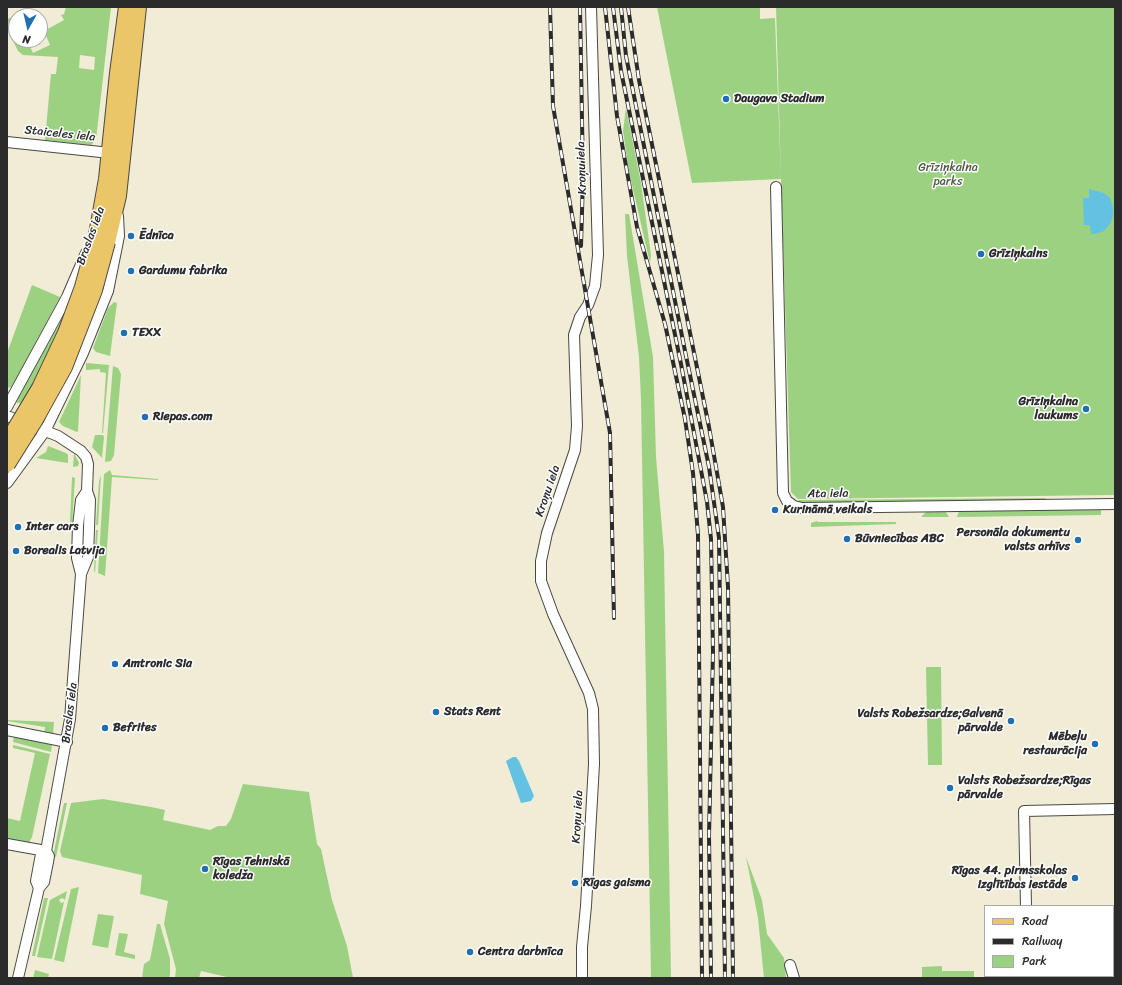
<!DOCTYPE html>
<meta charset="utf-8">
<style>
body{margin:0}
#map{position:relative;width:1122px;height:985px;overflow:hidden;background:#f0ecd5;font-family:Sriracha,sans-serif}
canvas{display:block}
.frame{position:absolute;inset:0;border:8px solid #2b2b2b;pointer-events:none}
.legend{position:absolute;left:984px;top:905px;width:130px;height:72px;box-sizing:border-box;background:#fff;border:1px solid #aaa;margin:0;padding:5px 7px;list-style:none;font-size:12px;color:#2b2b2b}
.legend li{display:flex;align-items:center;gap:8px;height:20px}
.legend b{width:20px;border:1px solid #aaa}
.north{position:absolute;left:8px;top:8px;width:40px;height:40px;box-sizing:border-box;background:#fff;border:1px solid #aaa;border-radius:50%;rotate:188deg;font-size:11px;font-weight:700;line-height:16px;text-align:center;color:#2b2b2b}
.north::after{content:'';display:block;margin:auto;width:14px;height:18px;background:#1f6fb2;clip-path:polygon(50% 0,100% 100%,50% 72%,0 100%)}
</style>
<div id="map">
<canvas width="1122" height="985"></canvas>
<div class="frame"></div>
<ul class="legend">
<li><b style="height:5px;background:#ebc669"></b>Road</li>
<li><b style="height:5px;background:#2b2b2b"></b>Railway</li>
<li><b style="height:11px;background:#9cd182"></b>Park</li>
</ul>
<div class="north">N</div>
</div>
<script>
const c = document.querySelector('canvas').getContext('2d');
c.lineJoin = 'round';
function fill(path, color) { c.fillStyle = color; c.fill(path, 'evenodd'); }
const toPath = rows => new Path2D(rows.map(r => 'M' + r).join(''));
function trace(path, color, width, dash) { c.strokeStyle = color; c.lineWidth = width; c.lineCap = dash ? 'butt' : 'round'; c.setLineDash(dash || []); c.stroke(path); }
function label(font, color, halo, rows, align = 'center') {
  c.font = font + ' Sriracha,sans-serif'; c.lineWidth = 3; c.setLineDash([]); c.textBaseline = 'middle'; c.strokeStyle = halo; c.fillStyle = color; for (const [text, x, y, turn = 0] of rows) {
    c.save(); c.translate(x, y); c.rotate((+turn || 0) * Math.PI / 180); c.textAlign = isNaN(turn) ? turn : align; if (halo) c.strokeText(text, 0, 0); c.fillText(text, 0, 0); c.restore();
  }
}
const green = toPath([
 [66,7,111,7,96,140,91,145,45,140,51,74,56,74,58,57,23,55,18,51,7,29,7,19,15,16,16,40,27,40,33,53,50,45,44,31,64,20,61,15,64,14],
 [80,55,95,57,94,70,79,68],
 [657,7,760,7,760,19,775,18,781,177,776,7,1115,8,1115,495,798,499,791,492,781,179,692,183],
 [626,108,641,183,651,255,650,263,629,172,623,131],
 [625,214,629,214,653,357,656,457,664,552,671,978,651,978,641,399,639,357,627,256],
 [32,285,60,297,16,379,11,387,7,388,7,353],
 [114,302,117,303,110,356,96,352,93,348,108,308],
 [69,307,50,355,23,404,15,402],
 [86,363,109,365,103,433,102,433,106,373,100,372,100,369,86,370],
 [113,366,118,368,121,374,114,455,111,461,105,462],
 [81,375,78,431,77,432,63,426,59,422],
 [95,435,103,435,104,437,102,458,92,447],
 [48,446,66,453,68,455,68,463,36,458,46,452],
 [74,453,79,463,78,466,73,467],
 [110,470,112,475,158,479,158,480,112,477,105,576,98,573,104,474],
 [101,475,98,525,96,525,99,481],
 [72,477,75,478,72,524,70,523],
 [1046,498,1045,500,828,503,800,502,798,500],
 [1101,509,1101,515,957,517,959,511],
 [927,511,945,511,949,517,921,517],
 [817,521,818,522,896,522,896,524,811,527,811,523],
 [96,530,98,530,95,573,94,570],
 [926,667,941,667,942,765,928,765],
 [7,720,54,722,53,736,44,734,45,727,7,721],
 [17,736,52,745,51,752,13,742,14,737],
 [13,745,50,754,32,837,28,845,7,840,7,818,20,821,35,753,13,748],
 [243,784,309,792,317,844,321,849,332,900,347,946,353,978,231,978,201,971,199,978,175,978,176,969,164,924,168,901,140,894,142,875,62,857,60,851,71,803,103,799,151,807,165,810,163,820,210,830,218,826,226,826,231,819],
 [64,803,67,803,56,857,53,856],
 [746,857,762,900,767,934,784,958,786,978,764,978,758,918],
 [79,887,64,962,54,960,71,889],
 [67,891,65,900,62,898,59,900,61,903,64,902,52,959,37,957,50,900],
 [44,898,48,898,35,956,32,956],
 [98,914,114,916,108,948,92,945],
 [157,924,160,924,170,959,170,974,169,978,142,978,144,964,150,960],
 [119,933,128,934,124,952,135,955,135,959,115,955],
 [942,966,942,971,974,971,974,978,922,978,922,967],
 [35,970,49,974,48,978,33,978]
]);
const water = toPath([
 [1089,189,1104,193,1110,198,1113,207,1113,216,1110,224,1104,231,1095,234,1091,234,1090,225,1084,225,1083,198,1089,198],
 [513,757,516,757,519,761,534,796,531,801,521,803,506,761]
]);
const minor = toPath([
 [7,142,110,153],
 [776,187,783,493,787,501,794,506,802,508,1115,504],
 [7,407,67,297,86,253],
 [7,416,58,436,81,451,86,457,88,464,87,491,90,500,88,557,81,574,70,719,46,851,49,856,48,862,44,882,39,888,18,978],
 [7,483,45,431,83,353,108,291,119,236,118,216],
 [81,574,77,558,78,526,81,500,87,491],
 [7,730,67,742],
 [7,844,46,851],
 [39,888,36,881,41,854,46,851],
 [1026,906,1024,811,1115,809],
 [790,965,794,978],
 [1028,976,1028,978],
 [582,978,582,947,586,906,594,764,593,709,589,693,553,614,541,581,541,561,547,533,575,450,577,426,574,335,580,317,588,305,595,286,598,255,591,7]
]);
const primary = toPath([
 [96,240,107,179,118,73,127,7],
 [107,242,118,196,138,7]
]);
const rail = toPath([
 [550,7,553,106,610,433,614,618],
 [580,7,583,177,581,246],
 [605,7,617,116,637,227,665,324,685,419,693,473,698,535,702,978],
 [613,7,621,71,681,364,707,502,711,539,713,652,709,836,711,978],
 [621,7,626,56,686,356],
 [628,7,639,80,709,427,723,507,728,587,733,978],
 [685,351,709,467,719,538,725,978]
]);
const primaryBridge = toPath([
 [7,443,40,388,66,333,83,287,96,240],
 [7,464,34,421,64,367,94,290,107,242]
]);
const markers = [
 [726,99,4,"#1f6fb2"],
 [131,236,4,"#1f6fb2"],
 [981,254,4,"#1f6fb2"],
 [131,271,4,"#1f6fb2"],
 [124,333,4,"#1f6fb2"],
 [1086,409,4,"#1f6fb2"],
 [145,417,4,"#1f6fb2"],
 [775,510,4,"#1f6fb2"],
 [18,527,4,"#1f6fb2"],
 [847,539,4,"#1f6fb2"],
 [1078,540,4,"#1f6fb2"],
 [16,551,4,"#1f6fb2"],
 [115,664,4,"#1f6fb2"],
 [436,712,4,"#1f6fb2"],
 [1011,721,4,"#1f6fb2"],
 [105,728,4,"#1f6fb2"],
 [1095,744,4,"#1f6fb2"],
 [950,788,4,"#1f6fb2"],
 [205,869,4,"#1f6fb2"],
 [1075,878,4,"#1f6fb2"],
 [575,883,4,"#1f6fb2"],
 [470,952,4,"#1f6fb2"]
];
const poiNames = [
 ["Daugava Stadium",734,99],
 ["Ēdnīca",139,236],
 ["Grīziņkalns",989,254],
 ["Gardumu fabrika",139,271],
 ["TEXX",132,333],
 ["Grīziņkalna",1078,402,"right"],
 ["laukums",1078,416,"right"],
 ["Riepas.com",153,417],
 ["Kurināmā veikals",783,510],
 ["Inter cars",26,527],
 ["Personāla dokumentu",1070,533,"right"],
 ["valsts arhīvs",1070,547,"right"],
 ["Būvniecības ABC",855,539],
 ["Borealis Latvija",24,551],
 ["Amtronic Sia",123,664],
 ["Stats Rent",444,712],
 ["Valsts Robežsardze;Galvenā",1003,714,"right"],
 ["pārvalde",1003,728,"right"],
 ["Befrites",113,728],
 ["Mēbeļu",1087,737,"right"],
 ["restaurācija",1087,751,"right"],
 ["Valsts Robežsardze;Rīgas",958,781],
 ["pārvalde",958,795],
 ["Rīgas Tehniskā",213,862],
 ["koledža",213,876],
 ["Rīgas 44. pirmsskolas",1067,871,"right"],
 ["izglītības iestāde",1067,885,"right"],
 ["Rīgas gaisma",583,883],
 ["Centra darbnīca",478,952]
];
const streetNames = [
 ["Staiceles iela",60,134,6],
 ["Kroņu iela",582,168,-92],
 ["Braslas iela",91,236,-70],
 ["Kroņu iela",548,491,-71],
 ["Ata iela",828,494,-1],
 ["Braslas iela",70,713,-83],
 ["Kroņu iela",578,817,-87]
];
const parkNames = [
 ["Grīziņkalna",948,168],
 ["parks",948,182]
];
fill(green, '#9cd182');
fill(water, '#63c1e2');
trace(minor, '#494844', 12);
trace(primary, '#494844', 18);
trace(minor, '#fff', 10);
trace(primary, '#ebc669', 16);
trace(rail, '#2b2b2b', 4);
trace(rail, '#fff', 2.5, [8]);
trace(primaryBridge, '#494844', 18, []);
trace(primaryBridge, '#ebc669', 16);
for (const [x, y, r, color] of markers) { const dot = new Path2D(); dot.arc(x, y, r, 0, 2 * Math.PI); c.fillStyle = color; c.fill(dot); trace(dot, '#fff', 1.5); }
label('bold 12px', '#2b2b2b', '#fff', poiNames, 'left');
label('12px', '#2b2b2b', '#fff', streetNames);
label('12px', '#4d5d45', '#fff', parkNames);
</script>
